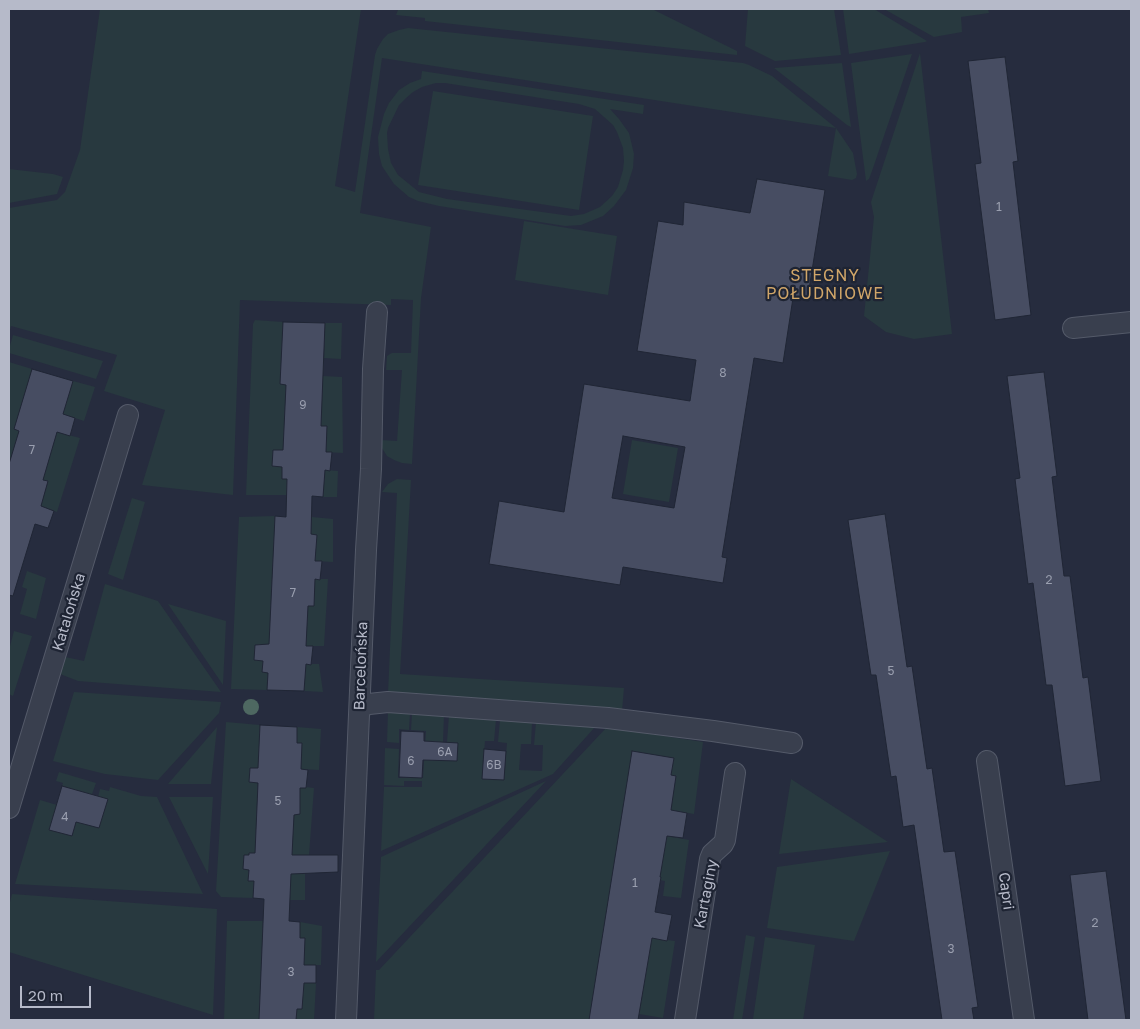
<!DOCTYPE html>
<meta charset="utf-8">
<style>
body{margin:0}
#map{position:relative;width:1140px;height:1029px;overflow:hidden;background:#262c3e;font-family:"Golos Text",sans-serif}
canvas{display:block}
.frame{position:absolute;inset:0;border:10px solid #b6bac9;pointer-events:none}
.scale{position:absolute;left:20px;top:986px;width:71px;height:22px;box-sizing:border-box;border:2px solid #b6bac9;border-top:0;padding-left:6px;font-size:15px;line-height:18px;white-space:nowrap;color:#b6bac9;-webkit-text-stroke:4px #1e2433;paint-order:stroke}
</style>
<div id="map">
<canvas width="1140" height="1029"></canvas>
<div class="frame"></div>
<div class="scale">20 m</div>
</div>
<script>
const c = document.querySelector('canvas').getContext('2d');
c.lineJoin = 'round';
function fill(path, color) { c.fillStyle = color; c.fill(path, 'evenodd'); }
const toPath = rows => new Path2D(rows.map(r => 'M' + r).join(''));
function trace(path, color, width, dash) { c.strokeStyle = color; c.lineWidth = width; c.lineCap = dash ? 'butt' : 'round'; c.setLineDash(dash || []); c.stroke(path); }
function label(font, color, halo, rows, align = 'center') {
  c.font = font + ' "Golos Text",sans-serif'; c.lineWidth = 4.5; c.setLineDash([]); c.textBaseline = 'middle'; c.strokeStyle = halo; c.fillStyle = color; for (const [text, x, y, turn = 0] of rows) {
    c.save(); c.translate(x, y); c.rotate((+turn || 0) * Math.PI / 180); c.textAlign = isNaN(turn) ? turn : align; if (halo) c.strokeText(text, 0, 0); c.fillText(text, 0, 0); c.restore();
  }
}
const green = toPath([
 [100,9,361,9,335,186,355,192,375,55,377,49,383,39,388,34,399,30,408,28,743,63,749,65,772,76,836,128,853,153,857,174,856,178,852,180,828,176,836,128,382,58,360,213,431,227,421,298,412,464,402,463,394,460,387,456,382,448,381,440,397,441,402,370,386,370,387,356,390,354,392,353,411,353,413,300,391,299,391,305,240,300,233,495,142,485,165,410,104,391,117,355,11,326,9,333,9,208,57,200,65,192,80,150],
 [396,9,652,9,737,51,737,55,425,21,425,18,396,15,398,10],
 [748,9,834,9,841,55,775,61,745,46],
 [843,9,874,9,927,41,925,42,849,54],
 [884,9,988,9,989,13,961,17,962,32,934,37],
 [920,53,952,334,914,339,886,332,864,316,874,217,871,202],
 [912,54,872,171,869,179,866,181,851,63],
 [842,63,851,127,847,125,774,68],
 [422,71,644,105,643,114,610,109,619,119,629,133,634,154,633,168,626,190,614,206,603,216,581,225,565,226,439,206,418,201,409,197,394,184,382,166,379,154,378,137,384,114,389,103,399,90,410,83,421,79],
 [436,83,445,83,579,104,595,109,613,125,617,132,623,148,624,161,623,170,618,187,612,196,600,207,584,214,571,216,447,199,419,192,398,175,391,163,388,149,387,133,388,128,399,105,406,98,413,92,422,87],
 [433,91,593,116,579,210,418,185],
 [9,169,53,174,63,177,57,194,9,203],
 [524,221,617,236,608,295,515,280],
 [255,320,283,322,280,384,286,385,282,478,287,479,287,495,246,495,253,324],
 [325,323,342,323,341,359,324,358],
 [13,335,103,361,96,379,9,353,9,349],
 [9,362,32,369,14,429,19,431,9,464],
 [323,376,342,377,343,453,326,452,327,426,321,426],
 [73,381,95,387,84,421,63,414],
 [57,432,80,438,57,512,41,506,48,482,43,480],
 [632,440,678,448,669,502,623,494],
 [325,470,338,471,337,497,323,497],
 [397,479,411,480,400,674,624,688,622,711,388,693,397,493,382,492,388,484],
 [132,498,145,502,123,580,108,574],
 [275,516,269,644,264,644,263,672,268,673,267,690,231,689,239,517],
 [312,517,333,519,333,562,315,561,317,535,311,534],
 [27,571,46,578,36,619,20,614,27,589,22,587],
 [315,579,328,579,324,646,306,646,308,606,314,606],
 [105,584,158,601,221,692,78,681,60,674,65,657,84,661],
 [168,604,226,621,223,685],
 [14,631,32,636,13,696,9,694,9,650],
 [306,664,319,664,323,692,304,691],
 [74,692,221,702,219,713,158,780,105,774,53,761],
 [388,711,410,713,409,730,399,729,399,743,387,742],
 [412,713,444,715,443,742,433,742,432,760,457,761,458,743,447,742,449,715,496,719,494,741,485,741,482,779,504,780,507,743,498,742,500,720,532,722,531,744,521,744,519,770,542,771,543,745,534,745,536,722,595,727,553,774,381,851,384,787,422,787,422,781,404,781,404,786,384,785,385,748,399,749,398,778,423,778,426,731,411,730],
 [226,722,260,725,255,853,249,853,248,881,254,881,253,898,221,897,216,891],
 [217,727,211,784,168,784],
 [297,727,321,729,319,770,301,769,302,744,297,743],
 [607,727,703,742,694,814,671,810,676,776,671,775,673,758,632,751,589,1020,374,1020,376,970,379,970],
 [59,772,96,783,92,794,85,824,98,828,108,800,98,797,100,789,109,791,110,787,141,796,157,797,203,894,15,884,40,800,57,805,50,830,72,836,85,793,62,786,63,783,56,781],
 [791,779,888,842,779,854],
 [546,781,376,962,381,857],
 [306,787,314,788,309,855,292,855,294,815,300,814,300,788],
 [169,797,213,797,208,874],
 [667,836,689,840,681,898,663,896,665,881,660,880,661,877,655,876,665,846],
 [890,851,854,941,767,928,777,867],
 [297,873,305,873,305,900,290,900,291,874],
 [12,894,217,909,213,1015,9,952,9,906],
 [227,921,263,921,259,1020,224,1020],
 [300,922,322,926,321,965,304,965,305,939,300,938],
 [746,935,755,937,742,1020,733,1020],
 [765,937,815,945,803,1020,760,1020,753,1019],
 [651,938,675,941,663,1018,639,1014],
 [303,983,316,983,314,1020,296,1020,297,1009,302,1009]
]);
const building = toPath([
 [1005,57,1018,161,1013,162,1031,315,995,320,975,164,981,163,968,61,1005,57],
 [757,179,825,190,810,283,809,301,793,298,783,363,754,358,722,557,727,558,723,583,623,567,620,585,489,564,499,501,564,512,584,384,690,401,696,360,637,351,658,221,683,225,684,202,750,213,757,179],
 [623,436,685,447,674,508,612,498,623,436],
 [283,322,325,323,321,426,327,426,326,452,332,452,330,471,325,470,323,497,312,496,311,534,317,535,315,561,322,561,320,580,315,579,314,606,308,606,306,646,313,646,311,665,306,664,304,691,267,690,268,673,262,672,263,661,254,660,255,645,269,644,275,516,286,517,287,479,282,479,282,467,272,466,273,450,283,450,286,385,280,384,283,322],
 [32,369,73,381,63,414,75,418,70,436,57,432,43,480,48,481,41,506,54,511,48,528,35,524,13,596,9,595,9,464,19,431,14,429,32,369],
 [1044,372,1057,476,1052,477,1064,576,1070,576,1083,678,1088,677,1101,781,1065,786,1052,685,1046,685,1033,583,1028,584,1015,479,1020,478,1007,376,1044,372],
 [885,514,907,667,912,666,927,769,932,768,944,852,955,851,978,1007,972,1008,974,1020,942,1020,914,825,903,827,896,776,891,777,876,675,871,675,848,520,885,514],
 [260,725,297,727,297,743,302,743,301,769,308,770,306,788,300,788,300,814,294,815,292,855,338,855,338,872,291,874,289,921,300,922,300,938,305,938,304,965,316,965,316,983,304,983,302,1009,297,1009,296,1020,259,1020,264,899,253,898,254,881,248,881,249,870,243,869,244,855,249,855,249,853,255,853,258,783,249,782,250,768,258,768,260,725],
 [401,731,424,732,424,741,458,743,457,761,423,760,422,778,399,777,401,731],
 [484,749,506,751,504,780,482,779,484,749],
 [632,751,674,758,671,775,676,776,671,810,687,813,683,838,667,836,660,877,661,877,655,912,672,915,667,941,652,938,638,1020,589,1020,632,751],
 [62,786,108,799,99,828,76,822,72,836,49,830,62,786],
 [1106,871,1109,894,1126,1020,1088,1020,1070,875,1106,871]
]);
const street = toPath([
 [1073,328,1131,322],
 [360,707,369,704,388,702,608,718,713,731,792,743],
 [987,761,1024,1020],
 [9,808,128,415],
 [346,1020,366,550,371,469,373,369,377,312],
 [685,1020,710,859,712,854,723,844,725,840,735,773]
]);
const trees = [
 [251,707]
];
const numberNames = [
 ["1",999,207],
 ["8",723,373],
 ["9",303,405],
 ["7",32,450],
 ["2",1049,580],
 ["7",293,593],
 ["5",891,671],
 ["6A",445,752],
 ["6",411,761],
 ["6B",494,765],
 ["5",278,801],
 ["4",65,817],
 ["1",635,883],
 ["2",1095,923],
 ["3",951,949],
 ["3",291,972]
];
const streetNames = [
 ["Katalońska",69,612,-73],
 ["Barcelońska",361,666,-88],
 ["Capri",1006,891,82],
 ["Kartaginy",706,894,-79]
];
const neighbourhoodNames = [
 ["STEGNY",825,276],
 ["POŁUDNIOWE",825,294]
];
fill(green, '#28393f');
fill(building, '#474d62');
trace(building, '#202635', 1);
trace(street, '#545a69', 22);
trace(street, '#393f4e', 20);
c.fillStyle = '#4e6861';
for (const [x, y] of trees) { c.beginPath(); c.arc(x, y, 8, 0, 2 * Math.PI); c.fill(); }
label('12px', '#9a9faf', null, numberNames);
label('15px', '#b6bac9', '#1e2433', streetNames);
c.letterSpacing = '1px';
label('16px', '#d1a669', '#1e2433', neighbourhoodNames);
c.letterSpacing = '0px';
</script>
